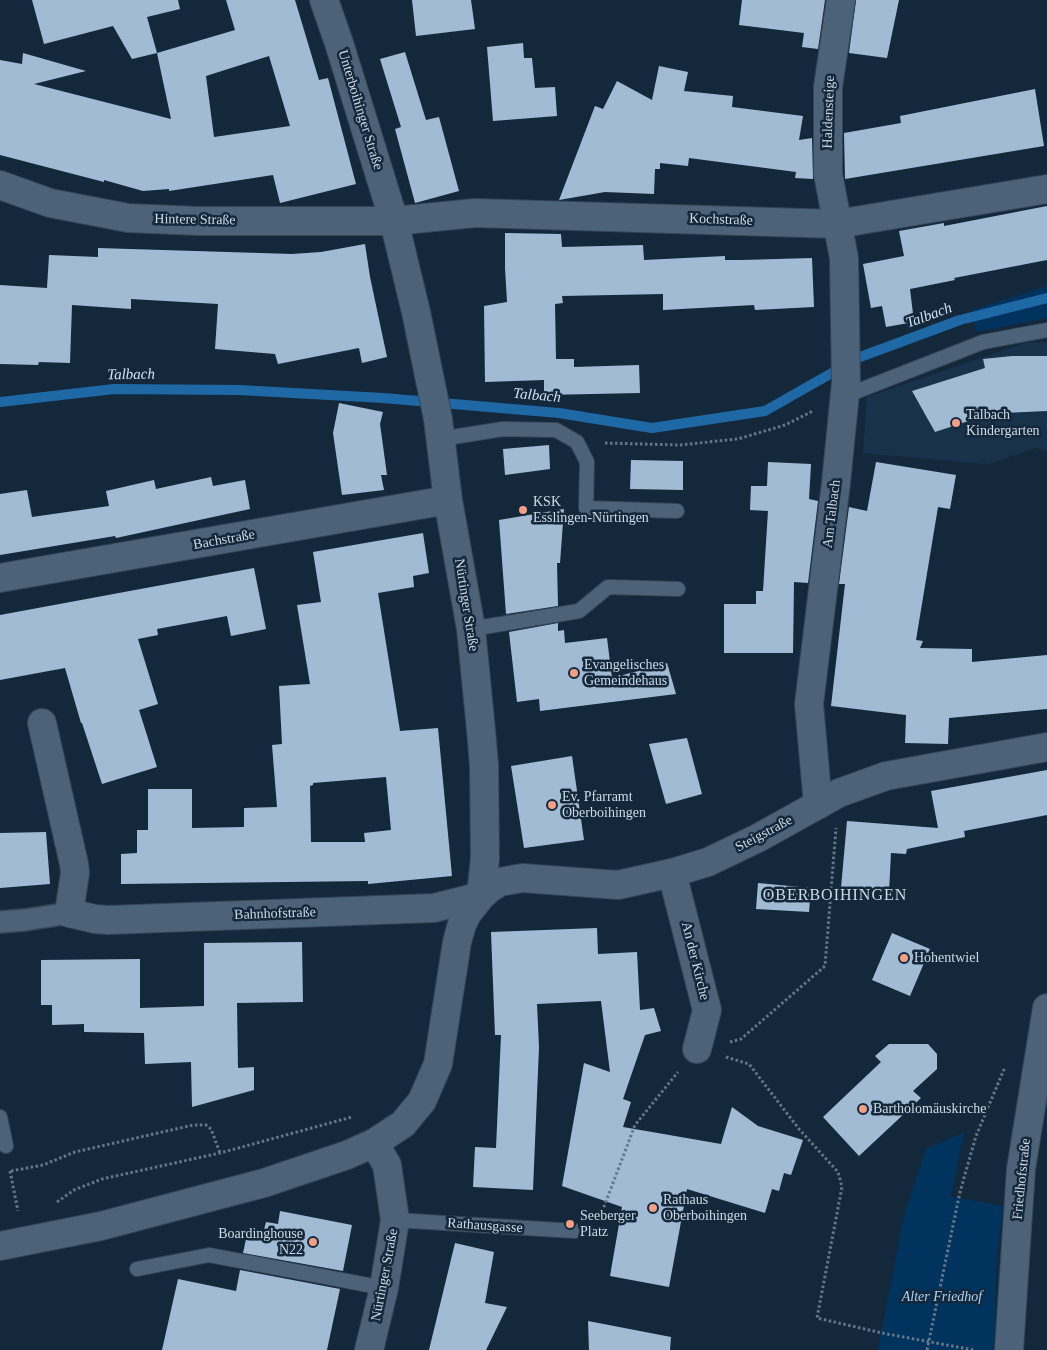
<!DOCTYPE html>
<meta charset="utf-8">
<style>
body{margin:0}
canvas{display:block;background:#14283c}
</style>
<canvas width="1047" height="1350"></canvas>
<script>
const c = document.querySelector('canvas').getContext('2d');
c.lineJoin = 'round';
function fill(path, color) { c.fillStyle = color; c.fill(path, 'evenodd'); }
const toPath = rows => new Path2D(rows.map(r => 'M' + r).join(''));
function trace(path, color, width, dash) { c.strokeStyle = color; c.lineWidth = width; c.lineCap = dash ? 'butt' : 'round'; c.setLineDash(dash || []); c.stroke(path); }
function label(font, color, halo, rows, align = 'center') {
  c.font = font + ' "Times New Roman",serif'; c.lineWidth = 5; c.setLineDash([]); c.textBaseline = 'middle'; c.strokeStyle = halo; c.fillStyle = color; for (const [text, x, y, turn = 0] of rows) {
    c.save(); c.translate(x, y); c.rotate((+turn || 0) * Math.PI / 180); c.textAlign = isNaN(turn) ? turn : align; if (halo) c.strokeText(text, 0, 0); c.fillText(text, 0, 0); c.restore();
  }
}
const built = toPath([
 [1047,342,1047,451,1036,448,987,464,863,453,867,397,1025,343]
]);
const green = toPath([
 [1047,286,1047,318,976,332,972,310],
 [964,1132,951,1197,1003,1206,996,1265,994,1350,878,1350,904,1216,926,1149]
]);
const stream = toPath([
 [0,402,114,389,239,390,383,398,559,413,652,428,765,411,860,357,960,320,1047,298]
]);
const building = toPath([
 [32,0,178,0,180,9,147,17,157,53,132,59,113,26,44,44],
 [226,0,295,0,319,80,328,78,356,184,280,203,273,175,169,191,169,189,143,191,104,180,104,182,0,155,0,60,22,64,23,53,86,71,34,84,171,119,157,53,235,30],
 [269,56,290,126,214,137,206,76],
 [412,0,471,0,475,29,416,36],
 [742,0,825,0,818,49,802,47,804,33,739,25],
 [856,0,899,0,887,58,849,53],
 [523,43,524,58,532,58,535,88,555,87,557,116,493,121,487,47],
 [405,52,426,120,439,117,459,191,415,203,395,129,401,127,380,59],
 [659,66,688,72,684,91,733,96,732,107,803,116,799,140,812,138,813,179,795,178,796,172,689,158,688,166,660,163,660,169,655,169,654,194,605,192,559,200,595,106,603,109,617,81,652,100],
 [1035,89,1044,146,845,179,844,133,901,123,900,116],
 [1047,206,1047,260,954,278,955,280,910,289,914,322,886,327,882,306,871,308,863,264,904,256,899,231,944,223,944,226],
 [505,233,561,234,562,247,643,245,644,260,725,256,725,260,742,260,812,258,814,307,755,310,754,305,663,310,663,294,562,296,563,303,555,304,556,359,574,359,574,367,639,365,640,393,544,395,544,380,485,382,484,306,507,302,505,268],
 [365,244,370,277,387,357,362,363,359,348,278,364,275,354,215,349,218,304,131,299,131,309,72,305,70,363,39,362,38,365,0,364,0,285,47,288,49,255,98,257,98,248,292,254,321,252],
 [1012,356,1047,356,1047,411,1003,413,1002,410,935,432,912,391,985,368,983,359],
 [339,403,383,412,380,424,387,475,381,475,384,490,342,495,333,433],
 [549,445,550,469,505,475,503,449],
 [631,460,683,461,683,490,630,489],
 [768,462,811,464,809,499,818,501,808,583,794,582,793,653,724,653,724,604,756,604,756,591,763,591,768,511,750,510,751,486,767,486],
 [876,462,956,475,950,509,938,507,916,640,923,641,920,648,972,649,972,662,1047,655,1047,709,949,718,948,744,905,743,906,715,831,706,845,584,839,584,849,507,867,511],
 [211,477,213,486,245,480,250,509,116,538,115,536,0,555,0,494,27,490,32,517,109,506,106,491,154,480,156,489],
 [564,509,560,563,557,563,558,606,506,614,499,520],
 [423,533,429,573,413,576,414,587,378,593,400,731,438,728,452,876,368,884,368,881,121,884,121,854,137,853,137,830,148,830,148,789,192,789,192,828,244,827,244,808,277,807,272,745,282,744,279,686,310,684,297,605,321,602,313,552],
 [386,777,391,830,364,833,365,842,311,842,310,786,313,785,313,783],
 [254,568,266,629,231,636,227,616,157,629,158,635,138,639,158,704,139,710,157,767,102,784,82,723,81,723,65,668,0,680,0,615],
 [558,623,558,631,564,630,565,643,607,638,612,678,667,663,676,694,540,711,539,699,517,702,509,632],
 [687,738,702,794,666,804,649,744],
 [572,756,584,840,524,848,511,766],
 [1047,770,1047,815,964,831,965,837,907,849,906,854,891,853,889,892,841,888,847,821,938,828,931,791],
 [46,832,50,884,0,888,0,833],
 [758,883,811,888,809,912,756,909],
 [597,928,598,954,637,952,640,1010,654,1008,661,1031,645,1035,623,1099,631,1102,623,1127,721,1144,732,1107,758,1126,803,1140,791,1175,784,1173,779,1191,772,1189,765,1213,687,1189,669,1287,610,1276,622,1207,562,1186,584,1063,610,1072,601,1001,537,1004,539,1047,533,1190,473,1187,475,1147,496,1148,501,1035,495,1035,491,932],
 [892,933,930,949,910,996,872,980],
 [302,942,303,1002,237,1003,238,1068,254,1067,254,1090,192,1107,191,1062,145,1064,144,1033,84,1032,84,1024,52,1025,52,1005,41,1005,41,960,140,959,140,1008,204,1006,204,943],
 [889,1044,928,1044,937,1054,937,1069,913,1091,921,1098,859,1156,823,1117,881,1062,875,1056],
 [280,1211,352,1225,343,1271,243,1253,248,1230,263,1234,266,1222,278,1224],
 [455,1243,494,1252,485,1303,507,1307,486,1350,429,1350],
 [240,1270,340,1289,327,1350,162,1350,178,1279,236,1291],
 [588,1321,671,1337,670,1350,589,1350]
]);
const path = toPath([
 [605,443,679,445,738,439,785,425,813,411],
 [730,1042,741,1039,825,966,836,828],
 [726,1057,749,1064,799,1129,838,1172,842,1187,817,1318,882,1333,974,1350],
 [10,1171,18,1211],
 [11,1171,43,1165,75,1152,193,1125,206,1125,211,1129,220,1153],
 [57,1202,74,1190,102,1179,220,1153,352,1117],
 [594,1218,602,1212,635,1125,678,1072],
 [927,1350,960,1192,976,1136,1005,1067]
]);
const service = toPath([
 [845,396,983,342,1047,330],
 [440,439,503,429,556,430,577,442,587,462,586,508,677,511],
 [471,629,579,611,608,587,678,589],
 [0,1117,6,1146],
 [395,1220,575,1231],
 [137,1269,209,1255,384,1288]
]);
const pedestrian = toPath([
 [0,922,25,920,69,913]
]);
const minor = toPath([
 [0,185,50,203,128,218,198,221,394,221,475,213,837,224,1047,189],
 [0,578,448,500],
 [42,723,74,864,75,873,69,913,95,919,108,920,434,908,481,896,485,858,484,765,481,730,471,629,448,500,438,419,416,312,394,221,339,43,324,0],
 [818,805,809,704,836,483,846,383,844,258,828,174,828,87,841,0],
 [672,873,707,1010,697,1049],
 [369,1350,384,1288,395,1220,387,1165,374,1143],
 [1009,1350,1021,1169,1047,1008]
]);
const tertiary = toPath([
 [0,1246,101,1226,264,1183,347,1155,374,1143,403,1124,422,1101,438,1064,457,942,462,924,467,914,481,896,490,888,500,882,522,878,618,885,672,873,708,862,758,838,839,793,886,776,1047,747]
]);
const markers = [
 [956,423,5,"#f39f83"],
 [523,510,5,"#f39f83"],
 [574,673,5,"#f39f83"],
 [552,805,5,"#f39f83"],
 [904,958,5,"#f39f83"],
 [863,1109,5,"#f39f83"],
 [653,1208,5,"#f39f83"],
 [570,1224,5,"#f39f83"],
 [313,1242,5,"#f39f83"]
];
const streetNames = [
 ["Unterboihinger Straße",360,110,73],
 ["Haldensteige",829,112,-88],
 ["Hintere Straße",195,220,1],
 ["Kochstraße",721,220,2],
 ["Am Talbach",832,514,-83],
 ["Bachstraße",224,540,-10],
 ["Nürtinger Straße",466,605,81],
 ["Steigstraße",764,834,-28],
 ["Bahnhofstraße",275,914,-2],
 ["An der Kirche",695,961,76],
 ["Friedhofstraße",1022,1179,-84],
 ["Rathausgasse",485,1226,4],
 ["Nürtinger Straße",385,1275,-79]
];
const poiNames = [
 ["Talbach",966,415],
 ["Kindergarten",966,431],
 ["KSK",533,502],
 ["Esslingen-Nürtingen",533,518],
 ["Evangelisches",584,665],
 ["Gemeindehaus",584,681],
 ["Ev. Pfarramt",562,797],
 ["Oberboihingen",562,813],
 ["Hohentwiel",914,958],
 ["Bartholomäuskirche",873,1109],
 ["Rathaus",663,1200],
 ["Oberboihingen",663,1216],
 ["Seeberger",580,1216],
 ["Platz",580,1232],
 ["Boardinghouse",303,1234,"right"],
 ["N22",303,1250,"right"]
];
const parkNames = [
 ["Alter Friedhof",942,1297]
];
const waterNames = [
 ["Talbach",929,316,-20],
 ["Talbach",131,375,-1],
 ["Talbach",537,396,5]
];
const quarterNames = [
 ["OBERBOIHINGEN",835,896]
];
fill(built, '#19324b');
fill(green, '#00345e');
trace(stream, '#1e68a6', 10);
fill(building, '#a2bbd5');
trace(service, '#354555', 16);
trace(pedestrian, '#354555', 24);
trace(minor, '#354555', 30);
trace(tertiary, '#354555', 30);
trace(path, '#657687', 3, [2.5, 2.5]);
trace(service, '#4c6279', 14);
trace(pedestrian, '#4c6279', 21);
trace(minor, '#4c6279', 28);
trace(tertiary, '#4c6279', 28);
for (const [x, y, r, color] of markers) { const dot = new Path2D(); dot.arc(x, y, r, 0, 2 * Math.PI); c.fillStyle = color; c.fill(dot); trace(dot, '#14283c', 2); }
label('14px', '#cddae7', '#14283c', streetNames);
label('14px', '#cddae7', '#14283c', poiNames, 'left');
label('italic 14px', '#afd1f3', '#14283c', parkNames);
label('italic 15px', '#d0e1f3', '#14283c', waterNames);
c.letterSpacing = '1px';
label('16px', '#cddae7', '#14283c', quarterNames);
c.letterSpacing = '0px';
</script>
